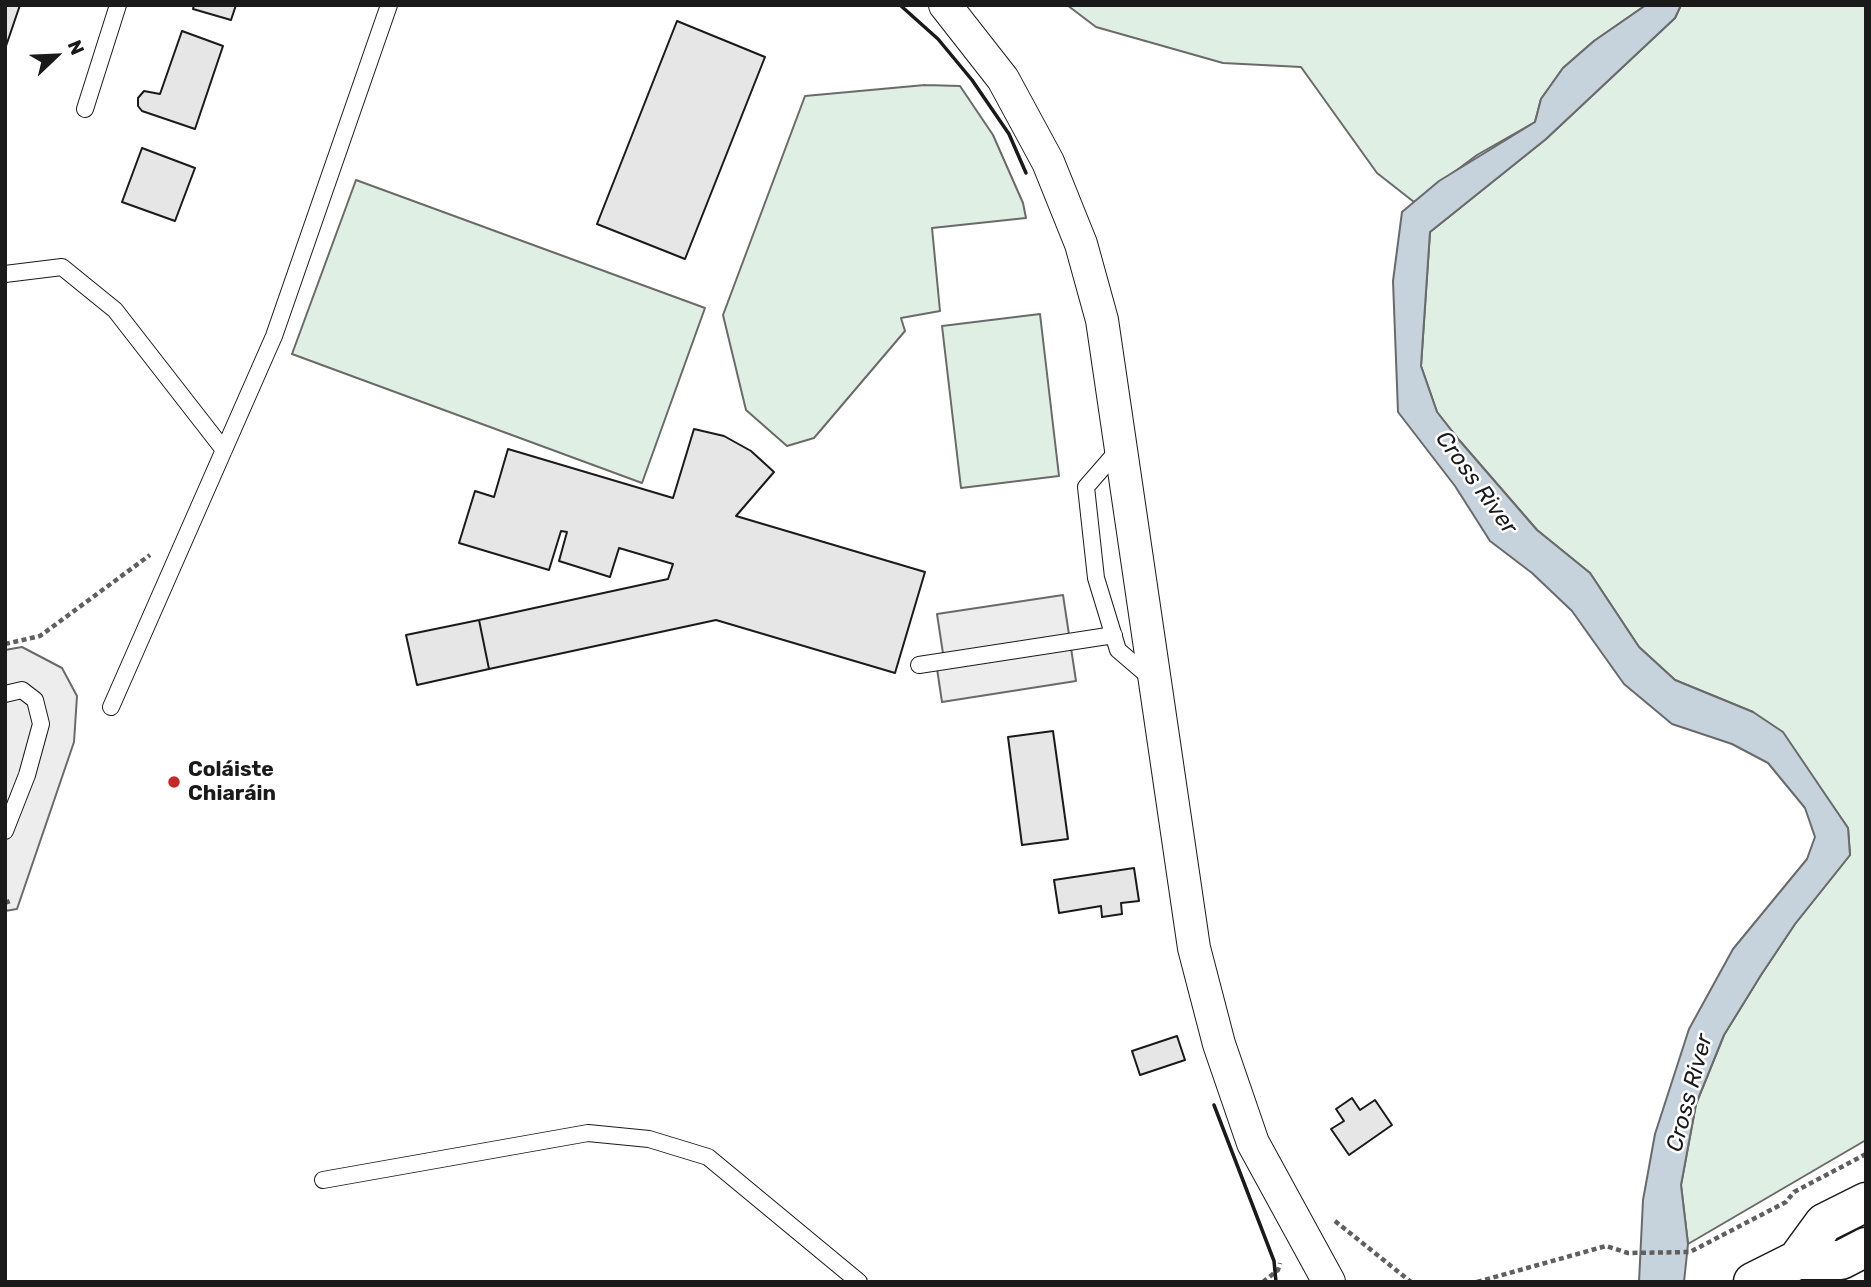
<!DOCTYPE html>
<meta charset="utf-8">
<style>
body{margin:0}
#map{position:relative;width:1871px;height:1287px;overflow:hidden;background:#fff;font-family:Rubik,sans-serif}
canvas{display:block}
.frame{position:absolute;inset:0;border:7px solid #1a1a1a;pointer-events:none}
.north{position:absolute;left:21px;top:21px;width:70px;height:70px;-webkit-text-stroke:5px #fff;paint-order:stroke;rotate:67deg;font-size:19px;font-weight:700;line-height:28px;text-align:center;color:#1a1a1a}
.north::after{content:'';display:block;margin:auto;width:24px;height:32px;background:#1a1a1a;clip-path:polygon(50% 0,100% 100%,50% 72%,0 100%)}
</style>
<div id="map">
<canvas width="1871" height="1287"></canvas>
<div class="frame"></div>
<div class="north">N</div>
</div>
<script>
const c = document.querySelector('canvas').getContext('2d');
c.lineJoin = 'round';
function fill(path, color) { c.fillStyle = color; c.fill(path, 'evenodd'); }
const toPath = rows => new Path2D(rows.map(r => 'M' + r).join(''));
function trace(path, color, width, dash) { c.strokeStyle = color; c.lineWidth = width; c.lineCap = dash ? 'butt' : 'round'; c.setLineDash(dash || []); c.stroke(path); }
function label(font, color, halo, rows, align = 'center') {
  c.font = font + ' Rubik,sans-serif'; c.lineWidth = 5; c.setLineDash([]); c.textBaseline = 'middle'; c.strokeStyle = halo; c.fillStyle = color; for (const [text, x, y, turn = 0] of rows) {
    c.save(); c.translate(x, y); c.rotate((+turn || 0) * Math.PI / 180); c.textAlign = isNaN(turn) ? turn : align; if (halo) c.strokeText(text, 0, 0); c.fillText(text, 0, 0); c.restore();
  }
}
const green = toPath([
 [1067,5,1646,5,1594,41,1563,68,1541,99,1535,122,1477,155,1414,202,1377,173,1301,67,1223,63,1096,27,1067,5],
 [1681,5,1866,5,1866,1140,1688,1244,1681,1185,1696,1104,1724,1035,1761,975,1795,924,1850,855,1848,828,1802,762,1753,712,1675,680,1639,647,1590,573,1537,530,1459,440,1437,412,1421,366,1430,232,1546,139,1675,18,1681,5],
 [925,85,960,86,993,135,1023,203,1026,218,932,228,940,311,901,318,905,331,814,438,787,446,746,410,723,315,805,96,925,85],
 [356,180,705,308,642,483,292,354,356,180],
 [1040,314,1059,476,961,488,942,326,1040,314]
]);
const parking = toPath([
 [1063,595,1076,681,942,702,936,662,944,660,937,614,1063,595],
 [22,647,62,668,77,696,74,742,17,909,5,911,5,650,22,647]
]);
const water = toPath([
 [1646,5,1681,5,1675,18,1546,139,1430,232,1421,366,1437,412,1459,440,1537,530,1590,573,1639,647,1675,680,1753,712,1783,732,1848,828,1850,855,1795,924,1761,975,1724,1035,1696,1104,1681,1185,1688,1244,1684,1282,1639,1282,1643,1200,1655,1134,1689,1029,1733,949,1807,859,1815,837,1805,808,1768,763,1732,744,1672,724,1624,684,1572,611,1532,573,1490,541,1455,486,1398,412,1393,281,1402,212,1439,181,1535,122,1541,99,1563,68,1594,41,1646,5]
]);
const building = toPath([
 [5,5,20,5,5,49,5,5],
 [194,5,236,5,231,20,193,9,194,5],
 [677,21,765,57,685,259,597,224,677,21],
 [182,31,223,46,195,129,142,111,138,106,138,98,144,91,160,94,182,31],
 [142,148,195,168,175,221,122,202,142,148],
 [694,429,724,436,751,451,774,472,736,516,925,572,895,673,716,620,489,669,479,620,668,579,673,564,619,548,610,577,559,561,567,532,561,531,549,570,459,543,475,491,494,497,508,449,673,498,694,429],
 [479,620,489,669,417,685,406,635,479,620],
 [1053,731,1068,839,1022,845,1008,737,1053,731],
 [1134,868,1139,901,1121,903,1122,914,1102,917,1101,906,1059,913,1054,880,1134,868],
 [1177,1036,1185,1060,1140,1075,1132,1051,1177,1036],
 [1352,1098,1360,1110,1375,1100,1392,1125,1349,1155,1331,1129,1344,1121,1336,1109,1352,1098]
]);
const path = toPath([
 [5,644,40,636,150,555],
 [5,903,10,901],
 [1335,1221,1411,1282],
 [1263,1282,1278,1270,1280,1263],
 [1477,1282,1606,1246,1628,1253,1690,1252,1786,1202,1794,1192,1866,1154]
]);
const lane = toPath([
 [85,109,118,5],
 [5,274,62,267,115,310,224,450],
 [1120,448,1086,487,1096,578,1118,650,1153,680],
 [919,665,1114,635],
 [5,694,22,690,35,700,41,724,27,775,5,831],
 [111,707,274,336,389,5],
 [323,1180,588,1133,649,1139,708,1157,859,1282]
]);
const street = toPath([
 [945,5,1003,79,1048,162,1081,244,1102,320,1194,948,1219,1044,1253,1143,1329,1282]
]);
const secondary = toPath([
 [1797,1260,1824,1223,1866,1202],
 [1753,1282,1797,1260,1841,1260,1866,1247]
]);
const wall = toPath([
 [900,5,938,39,972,80,1009,134,1026,173],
 [1214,1105,1274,1261,1276,1282]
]);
const markers = [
 [174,782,7,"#c62828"]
];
const poiNames = [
 ["Coláiste",188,770],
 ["Chiaráin",188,794]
];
const waterNames = [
 ["Cross River",1476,483,54],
 ["Cross River",1690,1093,-75]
];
fill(green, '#e0efe3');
trace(green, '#6a6a6a', 2);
fill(parking, '#ededed');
trace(parking, '#6a6a6a', 2);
fill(water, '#c6d2dc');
trace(water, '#6a6a6a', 2);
fill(building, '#e6e6e6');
trace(building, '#1a1a1a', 2);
trace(lane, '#1a1a1a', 18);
trace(street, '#1a1a1a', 34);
trace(secondary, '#1a1a1a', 41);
trace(path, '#5f5f5f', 4.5, [5, 3.5]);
trace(lane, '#fff', 16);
trace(street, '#fff', 32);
trace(secondary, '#fff', 38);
trace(wall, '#1a1a1a', 3.5);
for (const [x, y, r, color] of markers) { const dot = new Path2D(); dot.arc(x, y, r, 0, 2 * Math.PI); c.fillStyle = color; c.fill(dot); trace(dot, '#fff', 2.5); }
label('bold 21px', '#1a1a1a', '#fff', poiNames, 'left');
label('italic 23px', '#1a1a1a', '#fff', waterNames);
</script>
